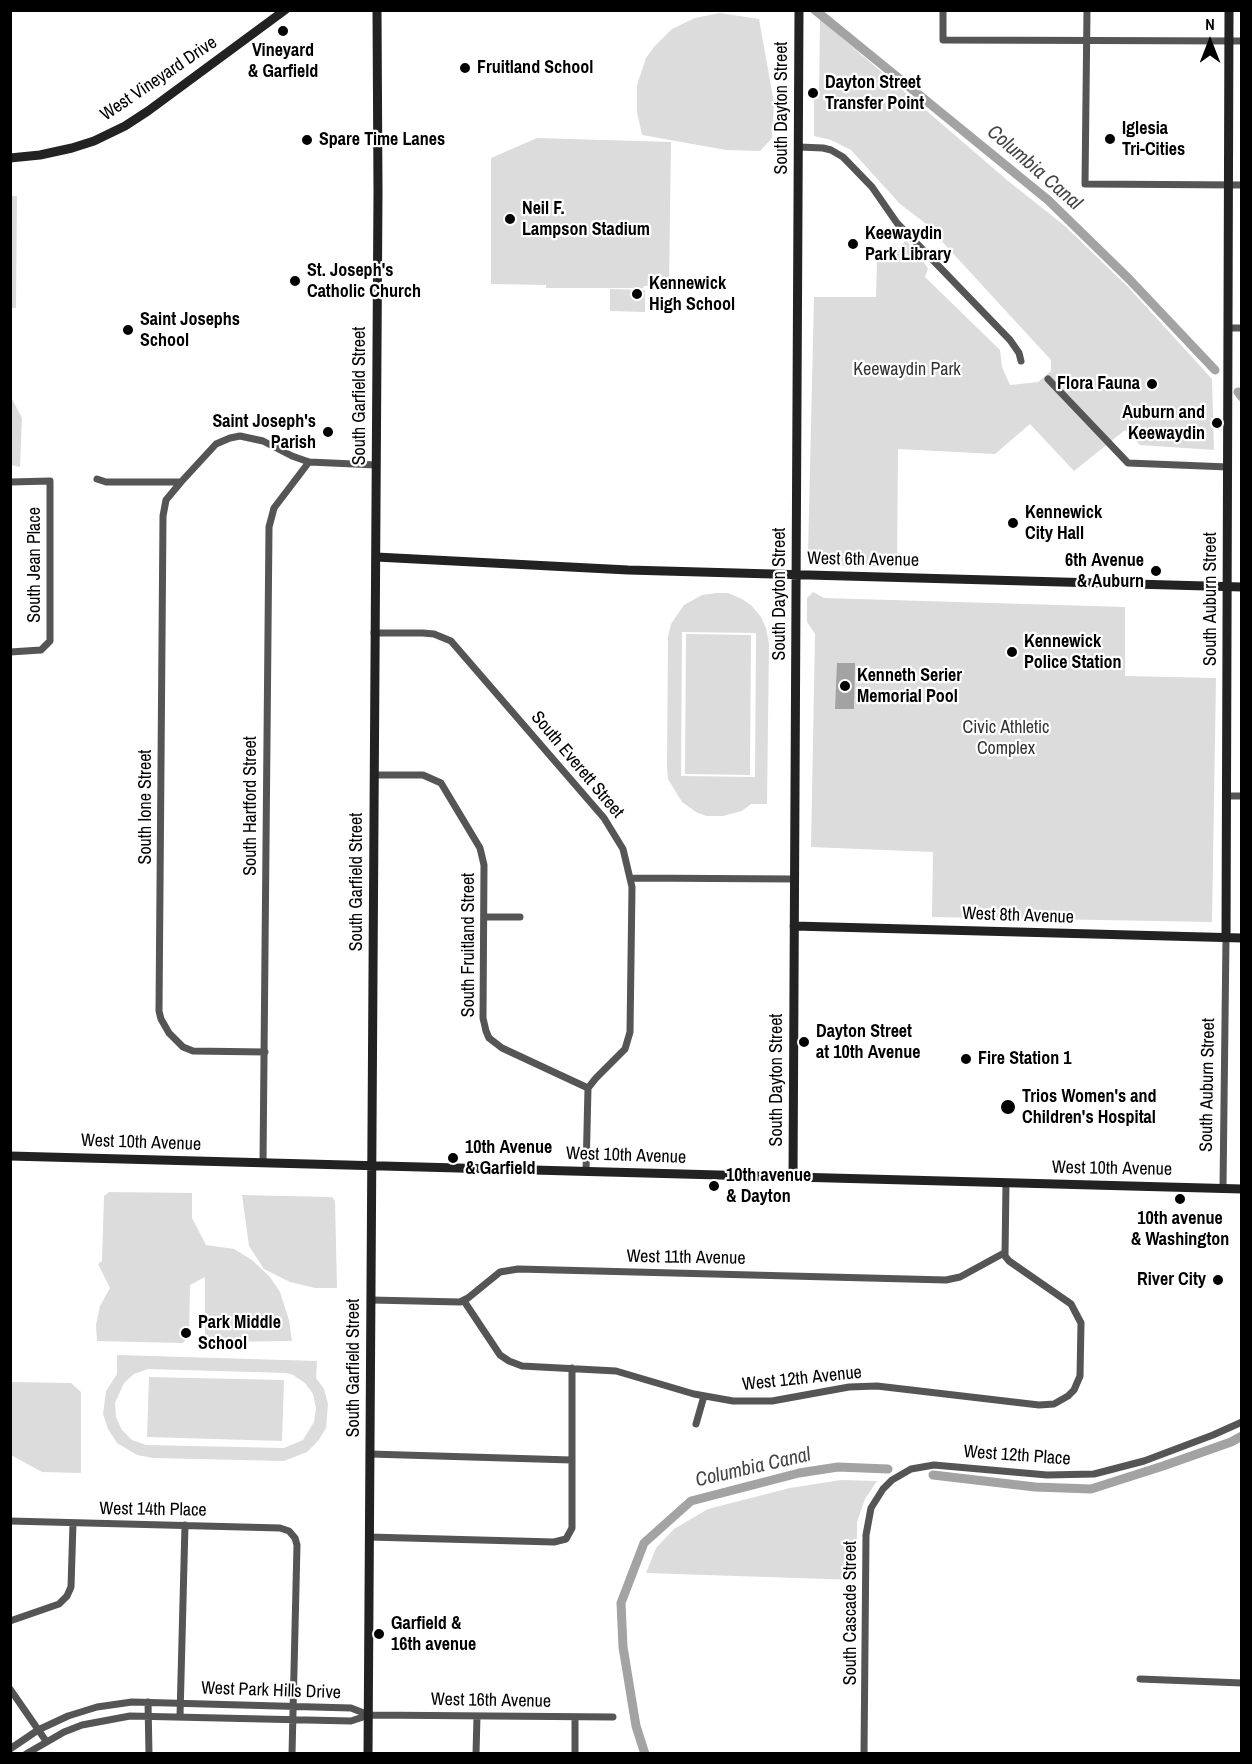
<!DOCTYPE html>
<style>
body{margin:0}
#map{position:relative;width:1252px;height:1764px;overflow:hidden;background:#fff;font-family:"Archivo Narrow",sans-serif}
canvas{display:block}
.frame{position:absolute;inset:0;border:12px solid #000;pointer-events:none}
.north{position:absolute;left:1180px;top:12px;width:60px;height:60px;-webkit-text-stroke:4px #fff;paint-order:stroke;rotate:0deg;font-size:16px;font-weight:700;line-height:24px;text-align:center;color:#000}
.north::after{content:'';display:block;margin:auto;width:21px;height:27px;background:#000;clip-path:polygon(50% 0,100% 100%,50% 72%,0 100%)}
</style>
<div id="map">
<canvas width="1252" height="1764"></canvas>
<div class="frame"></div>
<div class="north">N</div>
</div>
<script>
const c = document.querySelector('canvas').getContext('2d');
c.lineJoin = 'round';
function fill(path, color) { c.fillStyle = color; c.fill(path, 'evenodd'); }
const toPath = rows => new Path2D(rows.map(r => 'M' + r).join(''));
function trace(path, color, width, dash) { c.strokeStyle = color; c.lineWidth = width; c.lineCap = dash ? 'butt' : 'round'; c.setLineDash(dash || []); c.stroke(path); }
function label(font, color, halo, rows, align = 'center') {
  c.font = font + ' "Archivo Narrow",sans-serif'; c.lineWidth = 4.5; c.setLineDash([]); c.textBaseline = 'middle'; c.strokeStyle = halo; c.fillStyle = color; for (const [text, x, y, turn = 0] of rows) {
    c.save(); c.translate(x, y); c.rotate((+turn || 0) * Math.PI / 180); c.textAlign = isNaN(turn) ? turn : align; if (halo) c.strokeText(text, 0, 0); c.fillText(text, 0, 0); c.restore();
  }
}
const green = toPath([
 [720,13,759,19,774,103,772,138,760,151,726,150,642,135,637,112,637,85,646,58,654,47,672,29,695,18],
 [820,19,1007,180,1066,227,1129,288,1212,379,1214,450,1140,445,1125,430,1074,471,1030,424,995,454,898,449,897,567,816,565,808,554,814,297,876,297,877,259,892,257,906,240,928,268,925,277,1000,350,1002,367,1010,385,1038,382,1051,371,1051,360,925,223,900,204,851,150,831,140,814,136,814,99,819,99],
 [537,138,671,142,669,286,644,286,643,288,546,288,546,285,491,284,491,158],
 [11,196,17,196,16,308,10,308],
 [610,289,645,290,645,312,610,311],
 [10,395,22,418,20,467,11,465],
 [813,592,824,598,1125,607,1125,676,1216,678,1212,922,932,917,933,852,811,847,815,634,807,622,807,598],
 [716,593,728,593,742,599,752,606,761,617,766,628,769,644,767,804,751,804,742,811,723,816,706,816,696,812,682,802,668,779,667,767,668,636,671,624,684,605,702,595],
 [682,632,756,633,755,777,681,776],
 [686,634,751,635,750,775,685,774],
 [109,1192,192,1193,192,1218,206,1245,234,1249,252,1260,270,1277,280,1292,289,1320,292,1341,211,1342,205,1336,205,1277,190,1285,189,1336,183,1343,97,1341,96,1325,100,1306,110,1288,98,1264,102,1261,104,1196],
 [242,1195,332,1197,335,1201,337,1288,315,1288,290,1282,264,1269,249,1246],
 [117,1355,317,1361,316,1378,324,1389,328,1404,326,1428,318,1441,307,1452,284,1461,153,1458,137,1455,117,1443,108,1429,103,1414,106,1391,117,1374],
 [148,1369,286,1373,293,1375,305,1383,313,1394,316,1408,314,1422,303,1440,284,1448,146,1445,132,1440,122,1430,116,1417,115,1403,124,1383,134,1374],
 [149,1377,284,1380,282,1441,147,1437],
 [11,1382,71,1383,81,1392,81,1473,42,1472,11,1455],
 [841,1480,877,1481,865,1499,857,1522,857,1580,646,1573,656,1548,674,1529,708,1509,790,1488]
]);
const water = toPath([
 [837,663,855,663,854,709,835,709]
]);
const canal = toPath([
 [815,10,1048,200,1129,279,1215,370],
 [1238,392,1242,397],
 [933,1475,1035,1487,1091,1489,1163,1466,1231,1442,1242,1436],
 [645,1754,636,1726,623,1647,621,1603,644,1543,691,1501,799,1473,838,1467,888,1469]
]);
const street = toPath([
 [943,10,943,40,1242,41],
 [1087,10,1085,184,1242,185],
 [799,147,823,148,831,150,843,157,872,187,897,223,1010,340,1019,353,1021,361],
 [1228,328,1242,328],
 [1048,379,1128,463,1228,467],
 [97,479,106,482,181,482,216,444,230,438,240,436,263,441,292,456,309,462,376,465],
 [10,482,50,481,50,641,41,650,10,652],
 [181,482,166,500,163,516,159,1011,161,1019,169,1033,183,1047,193,1051,265,1052],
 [374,633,423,633,434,634,451,641,604,818,623,849,632,887,630,1032,625,1049,596,1078,588,1088,586,1172],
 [374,775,423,775,441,783,480,848,484,865,483,1018,486,1031,489,1038,502,1048,588,1088],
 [1227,796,1242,796],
 [631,878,794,879],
 [484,917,520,917],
 [263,1163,269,527,274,508,309,462],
 [1223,1188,1226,938],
 [371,1300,460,1302,468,1298,500,1272,518,1269,946,1280,960,1277,1004,1253],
 [464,1301,500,1355,509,1361,522,1366,616,1371,694,1394,733,1401,772,1401,849,1387,877,1386,1039,1405,1054,1404,1068,1396,1074,1390,1080,1376,1081,1323,1071,1304,1009,1261,1005,1256,1006,1183],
 [696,1424,704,1396],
 [370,1454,571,1460],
 [10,1521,280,1528,289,1531,295,1538,297,1545,292,1754],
 [369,1537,554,1542,566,1539,572,1528,572,1368],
 [10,1621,59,1604,67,1596,71,1587,73,1523],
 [1140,1679,1242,1683],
 [10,1689,46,1741],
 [148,1702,149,1754],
 [180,1716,185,1525],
 [575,1717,575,1754],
 [10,1749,38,1730,68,1716,97,1707,132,1702,351,1708,369,1715],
 [26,1754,64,1732,82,1725,130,1716,351,1721,369,1715,613,1717],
 [476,1754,477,1716],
 [864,1754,866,1535,871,1508,883,1489,892,1480,911,1469,934,1465,1047,1475,1094,1474,1144,1461,1213,1435,1242,1422]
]);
const secondary = toPath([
 [10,158,40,155,72,148,94,141,125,126,148,111,285,10],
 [376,557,628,570,1242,587],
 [794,926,1242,938],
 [1226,938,1229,10],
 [10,1156,1242,1189],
 [793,1177,799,10],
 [368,1754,378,192,377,10]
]);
const markers = [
 [283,31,6,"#000"],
 [465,68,6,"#000"],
 [813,93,6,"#000"],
 [1110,139,6,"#000"],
 [307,140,6,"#000"],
 [510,219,6,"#000"],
 [853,244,6,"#000"],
 [295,281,6,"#000"],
 [637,294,6,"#000"],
 [128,330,6,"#000"],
 [1152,384,6,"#000"],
 [1217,423,6,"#000"],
 [328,432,6,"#000"],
 [1013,523,6,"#000"],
 [1156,571,6,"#000"],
 [1012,652,6,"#000"],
 [845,686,6,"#000"],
 [804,1042,6,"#000"],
 [966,1059,6,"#000"],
 [1008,1107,8,"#000"],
 [453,1158,6,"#000"],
 [714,1186,6,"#000"],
 [1180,1199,6,"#000"],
 [1218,1280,6,"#000"],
 [186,1333,6,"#000"],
 [379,1634,6,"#000"]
];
const poiNames = [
 ["Vineyard",283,51,"center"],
 ["& Garfield",283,72,"center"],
 ["Fruitland School",477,68],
 ["Dayton Street",825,83],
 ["Transfer Point",825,104],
 ["Iglesia",1122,129],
 ["Tri-Cities",1122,150],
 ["Spare Time Lanes",319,140],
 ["Neil F.",522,209],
 ["Lampson Stadium",522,230],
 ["Keewaydin",865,234],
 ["Park Library",865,255],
 ["St. Joseph's",307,271],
 ["Catholic Church",307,292],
 ["Kennewick",649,284],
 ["High School",649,305],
 ["Saint Josephs",140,320],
 ["School",140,341],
 ["Flora Fauna",1140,384,"right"],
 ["Auburn and",1205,413,"right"],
 ["Keewaydin",1205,434,"right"],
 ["Saint Joseph's",316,422,"right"],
 ["Parish",316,443,"right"],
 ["Kennewick",1025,513],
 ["City Hall",1025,534],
 ["6th Avenue",1144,561,"right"],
 ["& Auburn",1144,582,"right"],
 ["Kennewick",1024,642],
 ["Police Station",1024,663],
 ["Kenneth Serier",857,676],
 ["Memorial Pool",857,697],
 ["Dayton Street",816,1032],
 ["at 10th Avenue",816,1053],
 ["Fire Station 1",978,1059],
 ["Trios Women's and",1022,1097],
 ["Children's Hospital",1022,1118],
 ["10th Avenue",465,1148],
 ["& Garfield",465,1169],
 ["10th avenue",726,1176],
 ["& Dayton",726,1197],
 ["10th avenue",1180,1219,"center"],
 ["& Washington",1180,1240,"center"],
 ["River City",1206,1280,"right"],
 ["Park Middle",198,1323],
 ["School",198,1344],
 ["Garfield &",391,1624],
 ["16th avenue",391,1645]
];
const streetNames = [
 ["West Vineyard Drive",159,79,-34],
 ["South Dayton Street",782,108,-90],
 ["South Garfield Street",360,396,-90],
 ["West 6th Avenue",863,560,1],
 ["South Jean Place",35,565,-90],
 ["South Dayton Street",780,594,-90],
 ["South Auburn Street",1211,599,-90],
 ["South Everett Street",577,765,50],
 ["South Hartford Street",251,806,-90],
 ["South Ione Street",146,807,-90],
 ["South Garfield Street",357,882,-90],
 ["West 8th Avenue",1018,916,2],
 ["South Fruitland Street",469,945,-90],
 ["South Dayton Street",777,1080,-90],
 ["South Auburn Street",1208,1085,-89],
 ["West 10th Avenue",141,1143,2],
 ["West 10th Avenue",626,1156,2],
 ["West 10th Avenue",1112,1169,1],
 ["West 11th Avenue",686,1258,1],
 ["South Garfield Street",354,1368,-90],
 ["West 12th Avenue",802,1379,-6],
 ["West 12th Place",1017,1456,4],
 ["West 14th Place",153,1510,1],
 ["South Cascade Street",851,1613,-90],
 ["West Park Hills Drive",271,1691,2],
 ["West 16th Avenue",491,1701,1]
];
const parkNames = [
 ["Keewaydin Park",907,370],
 ["Civic Athletic",1006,728],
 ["Complex",1006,749]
];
const waterNames = [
 ["Columbia Canal",1034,168,41],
 ["Columbia Canal",753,1468,-13]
];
fill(green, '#dcdcdc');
fill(water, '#a3a3a3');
trace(canal, '#a3a3a3', 9);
trace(street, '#555', 7);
trace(secondary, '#222', 9);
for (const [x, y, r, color] of markers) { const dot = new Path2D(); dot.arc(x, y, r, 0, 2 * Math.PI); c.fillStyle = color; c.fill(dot); trace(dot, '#fff', 2); }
label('bold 18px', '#000', '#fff', poiNames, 'left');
label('18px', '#000', '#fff', streetNames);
label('18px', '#333', '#fff', parkNames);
label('italic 20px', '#444', '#fff', waterNames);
</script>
